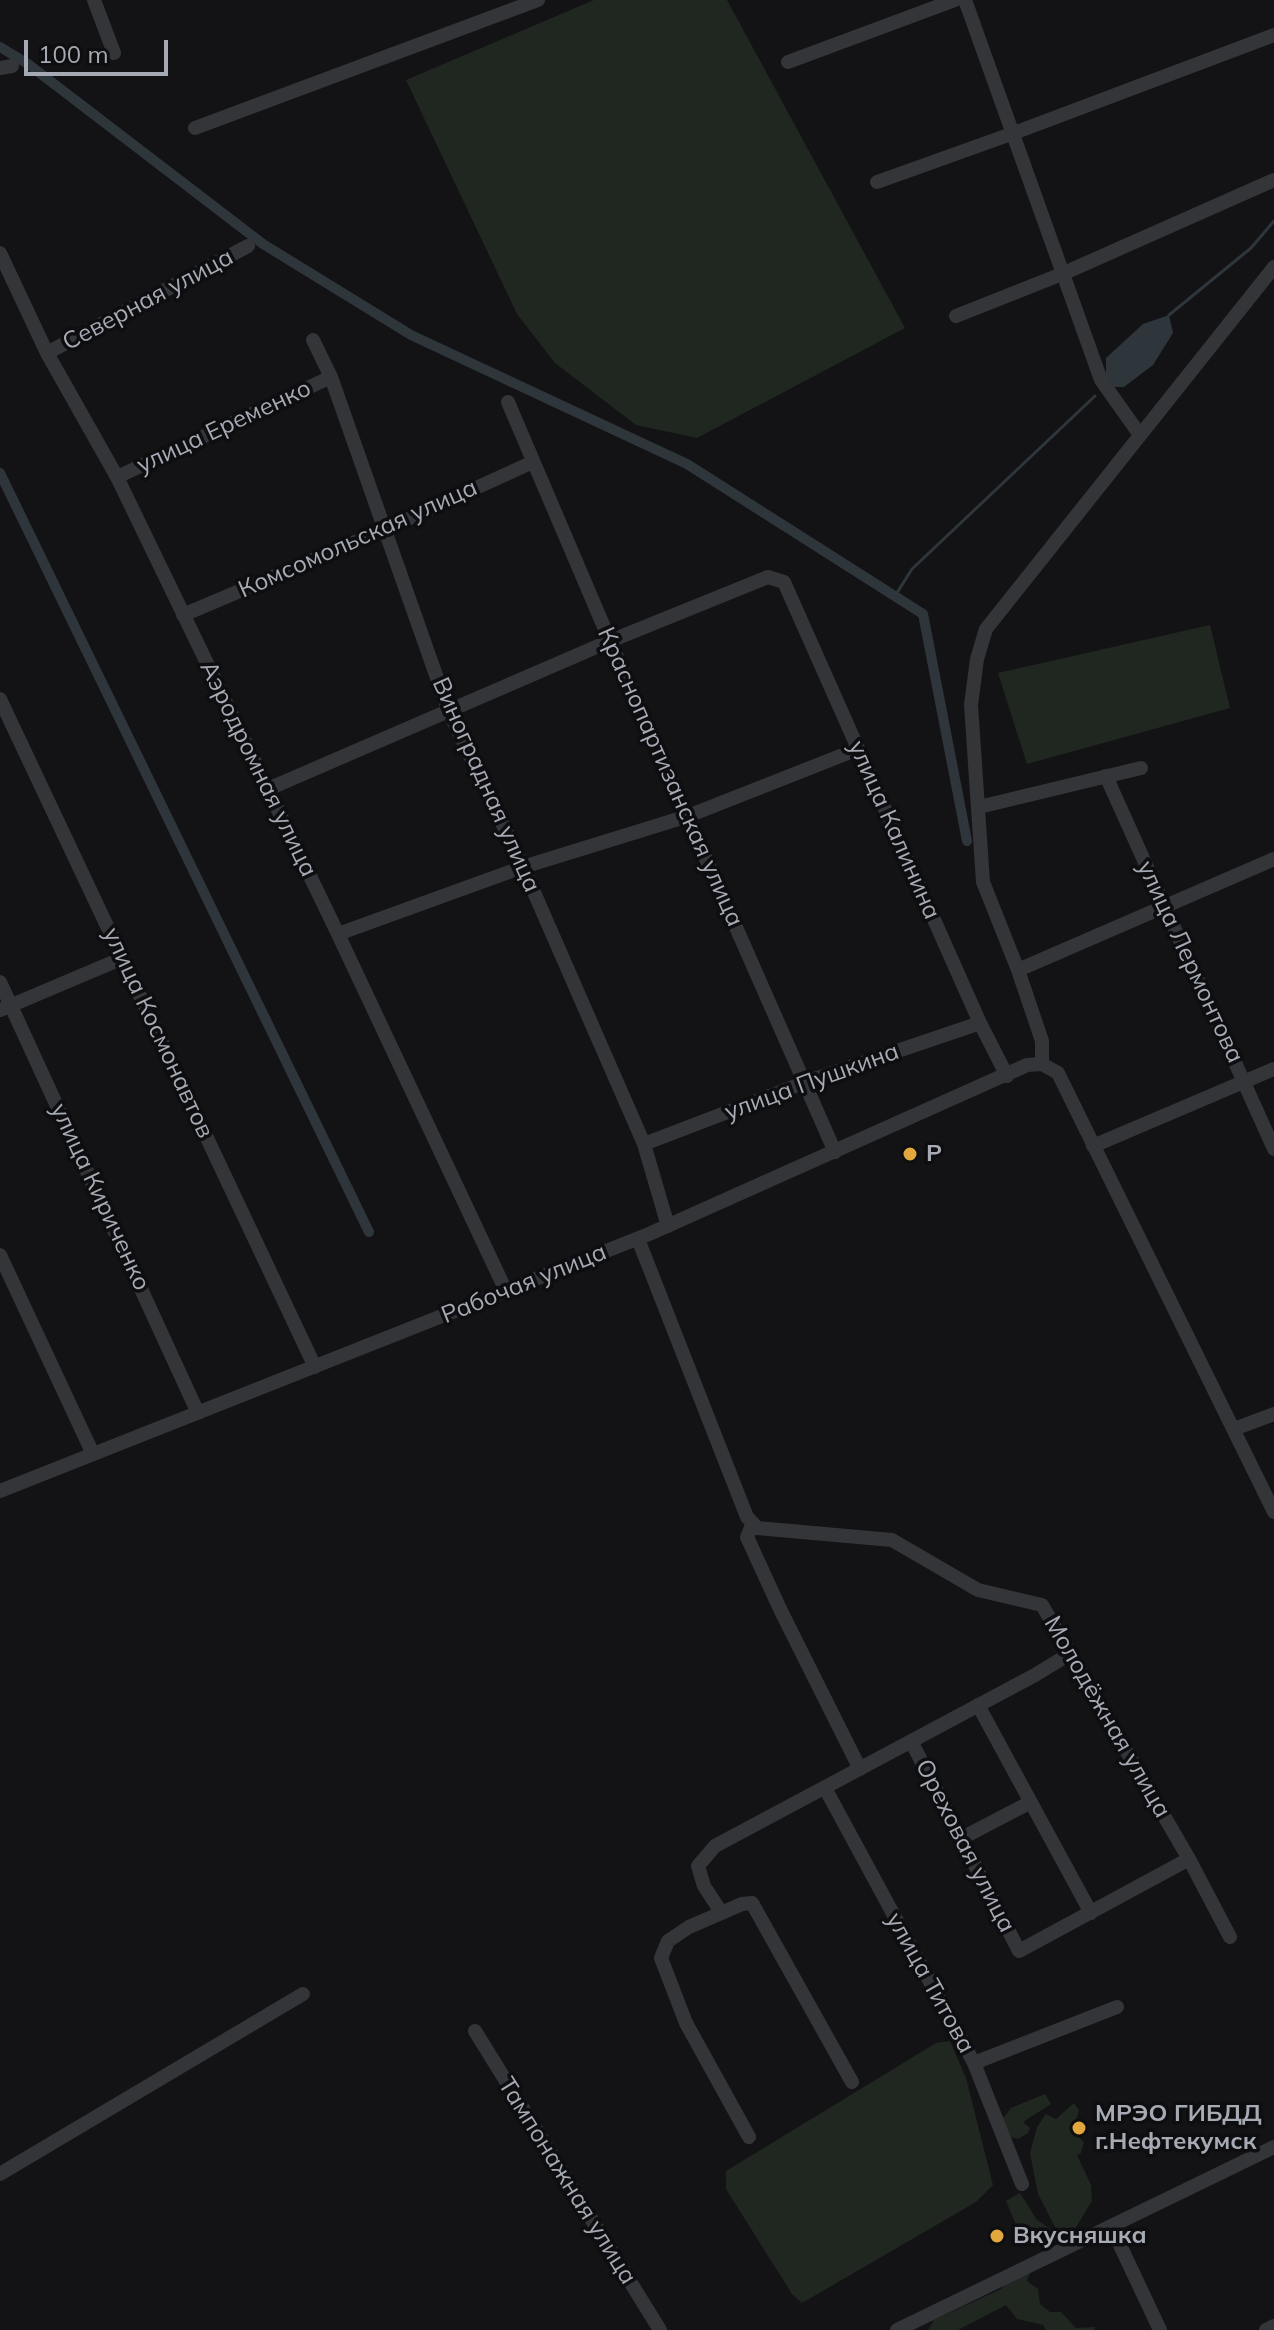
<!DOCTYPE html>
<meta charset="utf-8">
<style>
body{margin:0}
#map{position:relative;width:1274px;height:2330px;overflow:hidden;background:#131315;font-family:Mulish,sans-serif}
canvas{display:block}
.scale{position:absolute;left:24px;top:40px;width:144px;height:36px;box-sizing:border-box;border:4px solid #a6aab4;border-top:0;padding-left:10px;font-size:24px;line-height:28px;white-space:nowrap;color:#a6aab4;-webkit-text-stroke:6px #0e0e10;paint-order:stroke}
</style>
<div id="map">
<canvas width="1274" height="2330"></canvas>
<div class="scale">100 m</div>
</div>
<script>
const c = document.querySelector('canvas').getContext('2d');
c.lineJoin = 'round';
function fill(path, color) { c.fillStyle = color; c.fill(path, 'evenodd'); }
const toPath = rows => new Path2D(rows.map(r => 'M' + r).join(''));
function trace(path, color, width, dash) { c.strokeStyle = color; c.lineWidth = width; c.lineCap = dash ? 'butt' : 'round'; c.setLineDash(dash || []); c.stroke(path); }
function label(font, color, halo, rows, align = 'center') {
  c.font = font + ' Mulish,sans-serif'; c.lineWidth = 7; c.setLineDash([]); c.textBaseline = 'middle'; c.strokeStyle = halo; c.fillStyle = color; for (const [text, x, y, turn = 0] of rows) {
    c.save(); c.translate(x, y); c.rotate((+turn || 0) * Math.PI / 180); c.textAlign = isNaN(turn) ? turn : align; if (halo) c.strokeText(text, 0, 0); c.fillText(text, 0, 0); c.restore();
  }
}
const green = toPath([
 [594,0,727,0,905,328,697,438,636,425,555,363,517,314,406,80],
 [1210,625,1230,708,1027,764,998,673],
 [950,2041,966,2078,993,2185,976,2202,802,2303,792,2294,726,2189,726,2171,936,2043],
 [1045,2094,1051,2104,1023,2122,1030,2128,1028,2133,1018,2139,999,2134,997,2126,1011,2108],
 [1074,2103,1079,2110,1073,2132,1084,2142,1081,2153,1077,2155,1091,2185,1092,2201,1075,2229,1064,2235,1055,2227,1038,2194,1030,2153,1037,2127,1046,2114,1056,2119],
 [1020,2193,1037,2220,1059,2234,1060,2241,1035,2245,1022,2239,1006,2201],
 [1030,2273,1027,2281,1038,2289,1040,2304,1050,2312,1061,2312,1076,2328,1095,2327,1094,2330,1046,2330,1043,2325,1017,2319,1006,2305,958,2330,928,2330,934,2320,1001,2289,1007,2282]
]);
const water = toPath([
 [1169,315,1173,333,1153,365,1124,387,1114,387,1106,376,1106,358,1143,324]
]);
const stream = toPath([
 [1169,315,1251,248,1274,221],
 [895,596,912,569,1095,396]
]);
const canal = toPath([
 [0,47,28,64,263,244,411,335,687,464,923,614,967,841],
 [0,473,369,1232]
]);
const minor = toPath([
 [94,0,114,53],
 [965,0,1101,380,1140,435],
 [788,62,955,0],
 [0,68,12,66],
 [195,128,538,0],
 [877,182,1014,133,1274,35],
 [0,253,47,353,117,477,338,934,506,1291],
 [956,316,1062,274,1274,180],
 [313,340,331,377,449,712,523,867,644,1144,668,1226],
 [47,353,248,246],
 [508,402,610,641,835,1152],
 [117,477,331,377],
 [183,615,386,529,533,462],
 [0,699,315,1367],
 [1106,776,1274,1149],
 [268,789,610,641,768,577,784,582,980,1023,1007,1076],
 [979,807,1141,768],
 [338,934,523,867,688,816,858,749],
 [1018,970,1274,859],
 [0,982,198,1413],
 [0,1010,123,958],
 [1042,1064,1042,1041,1018,970,983,882,971,705,977,659,986,629,1274,267],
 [1042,1064,1058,1073,1274,1512],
 [644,1144,806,1082,980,1023],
 [1093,1146,1274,1069],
 [638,1239,747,1517,757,1528,892,1540,978,1590,1042,1605,1189,1859,1230,1937],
 [0,1255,93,1454],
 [1234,1429,1274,1414],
 [0,1491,649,1234,1027,1065,1042,1064],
 [753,1523,747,1537,780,1609,860,1769],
 [978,1705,1091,1913],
 [911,1741,1019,1951,1189,1859],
 [825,1788,974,2063,1022,2184],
 [960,1839,1029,1803],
 [721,1912,704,1886,698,1866,715,1846,1035,1675,1071,1653],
 [475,2031,660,2330],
 [974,2063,1117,2007],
 [749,2137,686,2023,661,1958,668,1941,689,1927,742,1904,752,1903,852,2082],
 [0,2174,303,1994],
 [1111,2226,1160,2330],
 [897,2330,1274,2147],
 [1266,2330,1274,2326]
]);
const markers = [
 [910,1154,8,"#e2a83d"],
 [1079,2128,8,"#e2a83d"],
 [997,2236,8,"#e2a83d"]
];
const streetNames = [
 ["Северная улица",148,300,-28],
 ["улица Еременко",224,427,-25],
 ["Комсомольская улица",358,539,-24],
 ["Аэродромная улица",258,769,64],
 ["Краснопартизанская улица",670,777,66],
 ["Виноградная улица",486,785,66],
 ["улица Калинина",894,830,66],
 ["улица Лермонтова",1190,962,65],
 ["улица Космонавтов",158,1033,65],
 ["улица Пушкина",812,1082,-20],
 ["улица Кириченко",100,1197,65],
 ["Рабочая улица",524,1284,-22],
 ["Молодёжная улица",1107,1717,60],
 ["Ореховая улица",965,1846,63],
 ["улица Титова",930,1983,61],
 ["Тампонажная улица",567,2181,58]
];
const poiNames = [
 ["Р",926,1154],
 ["МРЭО ГИБДД",1095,2114],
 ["г.Нефтекумск",1095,2142],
 ["Вкусняшка",1013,2236]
];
fill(green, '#202720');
fill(water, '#2e363c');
trace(stream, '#2e363c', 3);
trace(canal, '#2e363c', 10);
trace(minor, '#343539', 14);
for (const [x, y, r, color] of markers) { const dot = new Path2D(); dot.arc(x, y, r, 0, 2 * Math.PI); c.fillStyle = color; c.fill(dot); trace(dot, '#0e0e10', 3); }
label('24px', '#a6aab4', '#0e0e10', streetNames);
label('bold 24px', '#a6aab4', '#0e0e10', poiNames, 'left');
</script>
